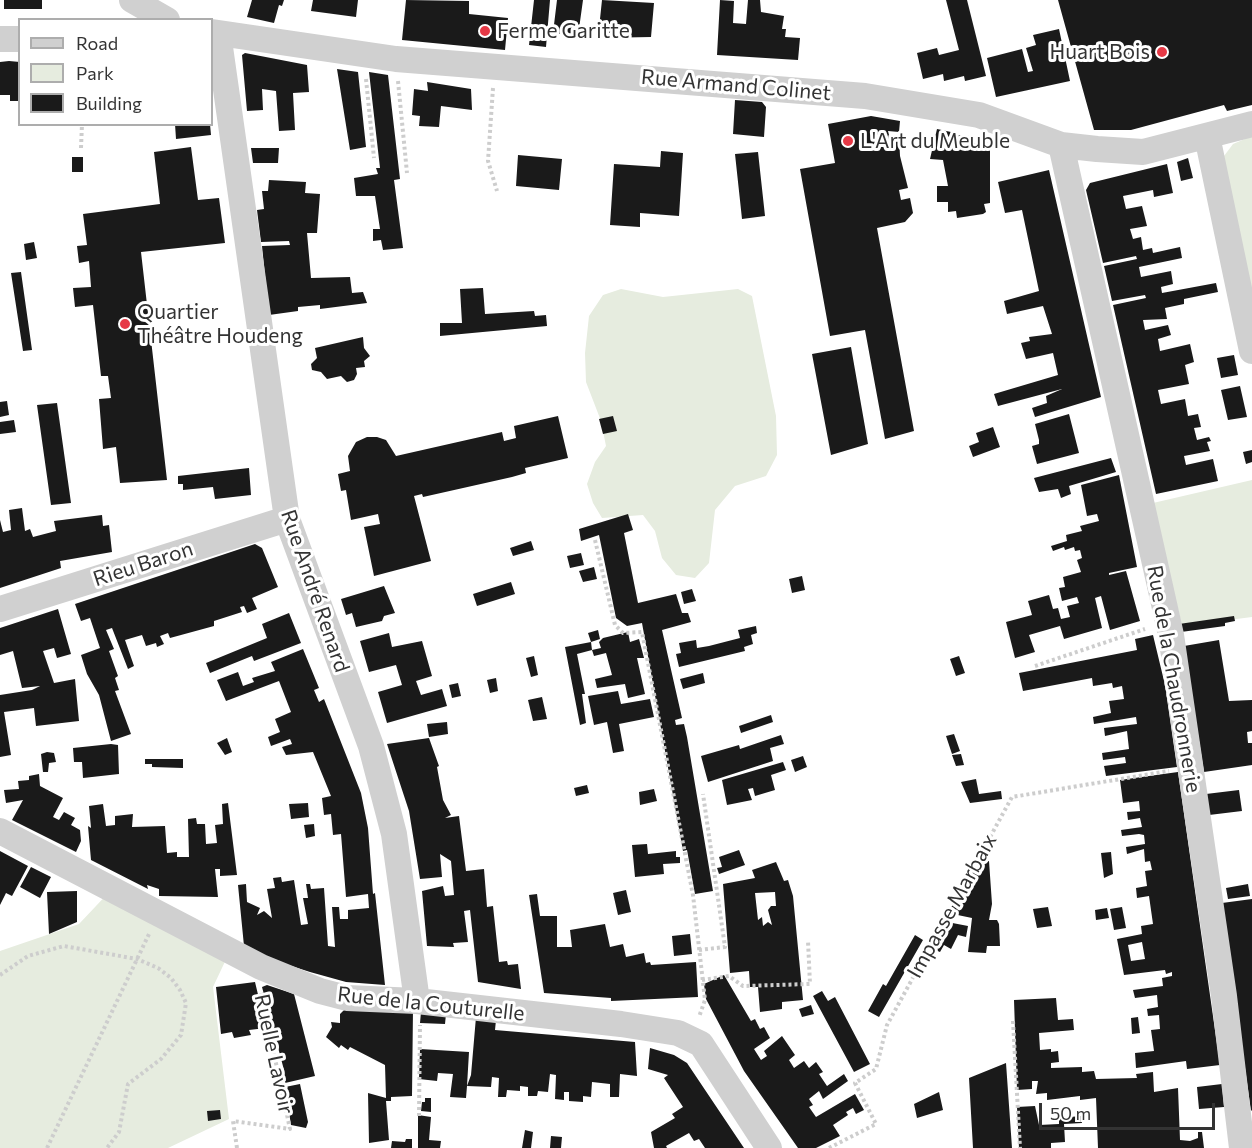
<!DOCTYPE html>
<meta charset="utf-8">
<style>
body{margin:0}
#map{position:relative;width:1252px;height:1148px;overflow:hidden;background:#fff;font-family:Commissioner,sans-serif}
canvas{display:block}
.legend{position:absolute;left:18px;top:18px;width:195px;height:108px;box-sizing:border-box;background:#fff;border:2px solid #adadad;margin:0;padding:8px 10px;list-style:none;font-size:18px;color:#333}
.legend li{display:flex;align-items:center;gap:12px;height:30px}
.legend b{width:30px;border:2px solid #adadad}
.scale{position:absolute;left:1039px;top:1103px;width:176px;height:27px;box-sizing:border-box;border:3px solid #333;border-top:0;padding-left:8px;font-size:18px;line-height:21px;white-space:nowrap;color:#333;-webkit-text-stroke:4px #fff;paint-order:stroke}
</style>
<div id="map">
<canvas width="1252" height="1148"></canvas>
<ul class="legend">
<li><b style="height:8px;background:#d0d0d0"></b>Road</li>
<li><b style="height:16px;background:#e6ecdf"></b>Park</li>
<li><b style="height:16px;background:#1a1a1a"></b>Building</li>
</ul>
<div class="scale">50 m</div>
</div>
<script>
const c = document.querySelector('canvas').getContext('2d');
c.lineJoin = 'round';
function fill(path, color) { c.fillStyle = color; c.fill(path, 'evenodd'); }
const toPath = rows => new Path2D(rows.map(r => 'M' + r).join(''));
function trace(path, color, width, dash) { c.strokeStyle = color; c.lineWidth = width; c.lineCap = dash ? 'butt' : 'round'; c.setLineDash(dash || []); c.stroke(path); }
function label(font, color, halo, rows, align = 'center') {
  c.font = font + ' Commissioner,sans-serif'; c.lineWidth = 6; c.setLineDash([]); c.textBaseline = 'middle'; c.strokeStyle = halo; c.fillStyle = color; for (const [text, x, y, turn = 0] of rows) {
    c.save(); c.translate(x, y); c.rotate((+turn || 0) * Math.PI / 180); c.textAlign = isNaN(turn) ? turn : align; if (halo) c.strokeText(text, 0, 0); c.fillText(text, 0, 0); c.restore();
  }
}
const green = toPath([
 [1252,136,1252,315,1221,160,1233,144],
 [621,289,663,297,738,289,752,296,776,416,777,455,766,476,735,486,715,510,709,563,695,578,676,575,662,558,655,531,643,515,602,518,593,503,587,484,595,462,606,446,601,421,586,382,585,353,589,316,603,295],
 [1252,480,1252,617,1182,626,1153,503],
 [112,889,230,951,213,987,229,1119,168,1148,0,1148,0,951,79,924]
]);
const building = toPath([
 [4,0,42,0,42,9,4,9],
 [252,0,284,0,282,6,279,5,274,23,247,17],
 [313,0,358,0,356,17,311,11],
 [406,0,469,1,469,14,508,18,505,50,402,40],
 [534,0,550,0,546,47,529,45],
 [557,0,583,0,578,36,553,33],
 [602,0,654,3,651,37,598,38],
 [720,0,734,1,733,23,746,24,748,0,760,0,761,12,784,16,782,29,786,29,785,37,800,38,798,60,717,55],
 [946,0,967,0,986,76,965,81,964,76,944,81,943,74,923,79,917,53,937,48,939,55,959,50],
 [1058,0,1252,0,1252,105,1227,111,1224,105,1131,130,1094,130],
 [1059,29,1070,81,996,97,987,58,1022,49,1028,72,1033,71,1026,48,1036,45,1033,35],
 [245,53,307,65,309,92,293,93,295,130,279,131,276,91,262,89,263,110,247,111,242,55],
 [9,61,20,62,20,101,10,101,10,95,0,95,0,62],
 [337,69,358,72,366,147,350,150],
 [369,72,388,75,400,179,394,180,403,248,383,250,381,240,373,241,373,229,380,229,375,196,356,196,354,178,378,174,376,168,380,168],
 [427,82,471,89,472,110,441,106,439,127,419,126,420,116,412,115,414,89,428,91],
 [735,100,762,102,766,107,764,137,733,134],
 [871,116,900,121,899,132,888,131,889,135,899,137,900,156,908,188,899,190,901,200,910,198,913,213,905,222,877,228,914,431,885,439,865,330,830,336,800,169,835,163,828,124],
 [175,124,210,124,211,135,176,139],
 [937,129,951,132,950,135,990,136,990,203,984,204,986,212,983,214,957,218,956,211,948,212,948,202,937,202,937,186,948,186,943,160,930,159],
 [191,147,198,200,219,198,225,243,141,252,167,480,120,483,116,447,103,449,99,399,111,398,108,376,101,376,93,305,75,307,73,288,91,287,89,261,79,263,77,246,87,245,83,214,160,204,154,152],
 [251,148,279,148,278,163,253,163],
 [661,151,683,153,679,216,640,213,640,227,610,225,614,164,660,167],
 [758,152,765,216,742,219,735,154],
 [518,155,562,159,559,190,516,186],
 [72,157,83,157,83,172,72,172],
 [1188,158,1193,178,1181,181,1177,162],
 [1167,164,1173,193,1154,197,1153,190,1123,196,1126,209,1142,206,1147,226,1130,229,1133,239,1141,237,1143,250,1152,248,1153,253,1180,247,1182,258,1139,267,1141,277,1171,271,1173,284,1161,287,1162,293,1216,283,1218,292,1184,299,1184,304,1165,308,1167,319,1143,320,1145,330,1168,325,1171,335,1158,339,1160,351,1190,344,1194,362,1185,365,1189,384,1158,390,1161,404,1185,399,1188,416,1198,414,1201,427,1194,428,1197,440,1209,437,1211,441,1207,442,1210,451,1184,456,1186,465,1213,459,1218,481,1156,494,1113,305,1146,298,1145,295,1112,301,1104,266,1137,259,1136,256,1103,263,1086,190,1090,183],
 [1049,170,1101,397,1035,417,1032,408,1047,403,1046,396,1062,389,998,406,994,394,1058,375,1053,353,1026,359,1021,343,1030,341,1029,337,1052,334,1043,306,1007,314,1004,301,1039,291,1022,210,1005,213,998,182],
 [269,180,306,182,305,193,320,194,317,233,307,233,311,278,350,277,352,293,363,292,367,303,320,309,320,305,298,307,298,311,269,315,262,246,290,245,289,241,261,242,257,210,264,209,262,191,268,191],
 [34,242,37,258,26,260,24,244],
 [21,272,32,350,23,351,11,273],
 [483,288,485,314,534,311,535,316,546,315,547,326,440,336,440,323,462,323,460,289],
 [363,337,364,348,370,356,364,361,365,367,356,368,357,374,354,380,347,382,341,376,327,379,321,372,312,370,311,364,317,358,315,348],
 [851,347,868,444,831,455,812,354],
 [1234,355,1238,375,1221,378,1217,358],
 [1240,386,1247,417,1228,420,1221,390],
 [7,401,9,415,0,417,0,402],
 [57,403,71,503,51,505,37,405],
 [1069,414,1079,453,1037,464,1032,446,1039,444,1039,440,1035,424],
 [558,416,568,458,525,468,526,473,512,477,423,497,422,494,414,496,431,561,374,576,364,527,380,524,378,514,351,520,346,490,341,491,338,474,350,471,348,456,356,442,367,437,377,437,386,440,396,456,502,432,504,441,516,438,514,426],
 [613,416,617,431,603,434,599,419],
 [14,420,16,432,0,434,0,422],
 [993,427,1000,447,973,457,969,446,979,442,976,433],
 [1252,450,1252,462,1246,464,1243,452],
 [1111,458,1116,472,1069,486,1071,494,1061,498,1058,489,1039,492,1034,478],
 [249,468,251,495,215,499,213,487,183,490,183,484,178,484,178,476],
 [1119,475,1137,567,1109,573,1109,575,1126,571,1140,621,1110,630,1101,596,1095,598,1102,628,1064,639,1060,626,1029,635,1035,652,1015,658,1006,622,1032,615,1028,601,1049,595,1053,609,1058,608,1061,619,1070,617,1067,606,1079,603,1077,597,1062,601,1059,588,1065,587,1063,577,1081,572,1077,560,1082,558,1080,550,1075,551,1074,547,1065,550,1064,547,1053,551,1051,546,1067,541,1066,535,1082,531,1080,526,1099,521,1097,514,1087,516,1081,485],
 [22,508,25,531,30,529,33,537,56,531,54,521,102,515,103,526,109,525,112,552,60,561,61,568,0,588,0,520,3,532,11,530,9,510],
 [628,514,633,530,624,533,638,603,676,594,682,613,688,613,691,622,662,630,682,718,675,720,676,725,684,724,687,737,713,891,695,894,687,850,683,851,642,623,627,626,616,618,599,535,581,541,579,529],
 [531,541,534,550,513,556,510,548],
 [255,544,262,548,278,587,252,598,257,609,247,613,244,606,240,607,242,612,214,621,214,626,170,638,168,633,160,636,164,644,157,647,156,643,146,646,142,635,125,640,134,666,128,669,112,628,106,630,114,649,109,651,118,676,115,678,119,690,115,691,131,734,111,741,99,695,87,674,81,655,100,648,90,618,81,621,75,604],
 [581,553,584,565,570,568,567,556],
 [594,567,597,579,583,582,579,571],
 [802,576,805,590,792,593,789,579],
 [511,582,515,594,477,606,473,594],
 [384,586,395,613,384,616,382,621,356,627,352,613,346,615,341,599],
 [692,589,696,601,684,604,681,592],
 [58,609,71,654,57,658,54,648,43,651,54,683,75,679,79,721,36,726,34,708,4,712,11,755,0,757,0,695,32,690,40,686,22,688,13,651,0,655,0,628],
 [289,613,301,643,254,661,252,656,210,673,206,663,267,638,262,624],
 [1234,616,1235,621,1225,623,1225,626,1181,632,1179,624],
 [756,626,757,633,751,635,753,644,744,647,745,651,679,667,676,654,681,653,679,643,696,640,697,648,709,646,740,638,738,630],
 [598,630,600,639,591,642,588,633],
 [628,632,630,642,639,639,644,658,637,658,645,694,628,698,625,684,597,688,595,679,612,675,606,653,594,656,592,650,601,648,599,642,603,638],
 [389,633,392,647,422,641,432,676,416,681,421,695,442,689,447,706,387,723,378,692,402,685,396,665,369,672,360,641],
 [1153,635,1165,685,1177,767,1106,776,1104,766,1126,763,1125,757,1103,760,1102,753,1129,749,1127,731,1105,736,1104,728,1137,724,1136,717,1094,724,1093,717,1111,713,1109,701,1124,699,1122,686,1113,688,1112,683,1093,686,1092,678,1023,691,1019,673,1137,650,1135,639],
 [1219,640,1229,701,1252,700,1252,731,1247,732,1248,743,1252,743,1252,765,1204,772,1184,646],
 [591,642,592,650,577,654,585,694,582,694,586,723,580,725,565,647],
 [303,649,319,688,314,690,319,702,324,699,361,793,368,828,373,894,375,893,385,985,346,982,310,972,276,961,244,946,238,885,246,884,247,902,260,908,257,915,264,911,272,918,267,889,275,888,273,878,281,877,282,882,294,880,301,925,308,924,303,898,308,898,306,884,310,884,311,889,324,888,328,946,335,947,332,907,339,907,340,919,348,919,348,910,369,908,368,894,346,897,341,834,333,835,331,814,324,815,322,798,331,796,313,752,286,755,282,747,292,744,290,739,271,746,268,737,280,732,275,719,291,712,279,681,226,701,217,680,238,672,243,686,254,682,252,678,275,671,271,662],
 [534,656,538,675,531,677,526,658],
 [959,656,965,673,956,676,950,659],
 [703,673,705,683,683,689,680,679],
 [496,678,498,691,490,693,487,680],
 [458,683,461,696,452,698,449,685],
 [618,691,621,704,650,699,654,717,619,724,624,751,613,753,607,722,594,725,588,696],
 [542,697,547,719,533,721,528,700],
 [771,715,773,722,741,733,739,726],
 [447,722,448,734,429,737,427,724],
 [954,734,960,751,952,754,946,736],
 [781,735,784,744,770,748,773,761,708,782,701,756,739,745,740,749],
 [227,738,232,752,225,755,217,743],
 [429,738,439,766,437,767,443,800,451,815,445,818,459,816,466,871,484,869,487,907,493,906,499,962,507,961,508,965,518,964,521,989,478,982,470,910,464,911,468,942,453,943,454,947,427,946,422,891,443,886,445,896,454,895,451,861,440,854,442,877,420,879,409,811,387,744],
 [111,744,118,745,119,774,83,778,82,762,74,762,73,748],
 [47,752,54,753,56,762,49,763,48,772,43,772,41,754],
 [961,754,964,765,956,766,952,755],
 [803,756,807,767,795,772,791,760],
 [145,759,183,759,183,768,152,767,152,764,145,764],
 [783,762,786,770,771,775,775,790,755,796,753,788,748,789,752,800,727,805,722,780],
 [1178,772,1220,1065,1187,1069,1186,1061,1136,1068,1135,1053,1154,1051,1151,1030,1160,1029,1159,1015,1148,1016,1147,1009,1158,1007,1157,995,1135,998,1133,990,1163,986,1162,978,1172,976,1172,972,1166,974,1165,970,1124,975,1117,939,1142,934,1141,926,1153,924,1149,896,1137,898,1136,888,1147,886,1145,871,1152,870,1150,861,1145,862,1144,849,1127,854,1126,847,1145,844,1144,835,1139,834,1122,836,1121,830,1142,827,1140,818,1128,820,1127,812,1140,811,1139,801,1123,803,1120,780],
 [1142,942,1145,959,1131,961,1128,945],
 [39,774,40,786,63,798,53,817,59,820,64,812,75,818,71,825,80,830,81,841,76,852,12,820,23,800,6,803,4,790,19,789,18,781,29,780,29,776],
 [976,779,979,794,1001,791,1002,799,970,803,961,782],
 [587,785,589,793,576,796,574,788],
 [654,789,657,801,640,805,639,792],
 [1239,790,1242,811,1209,815,1206,794],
 [228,803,237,875,220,876,220,869,215,869,218,897,159,896,159,889,147,885,148,889,91,860,88,826,91,828,89,806,103,804,106,826,115,825,115,816,133,814,132,827,165,826,167,853,177,852,177,857,189,857,188,819,196,818,197,824,205,824,206,844,217,843,215,825,223,824,222,804],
 [308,803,309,817,291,819,289,804],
 [314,824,315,836,306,838,304,825],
 [647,844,648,854,676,851,676,857,680,857,680,863,663,864,664,874,635,877,632,845],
 [739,850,745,865,719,874,717,868,722,867,719,857],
 [0,851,28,866,12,896,6,893,0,905],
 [1111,852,1113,874,1104,878,1101,853],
 [982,860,989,861,992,904,989,920,997,920,999,924,1000,946,987,946,986,953,968,952,972,918,948,913,977,861],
 [776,862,784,881,788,880,793,896,803,1000,782,1002,782,1009,760,1012,758,987,750,987,749,971,730,973,723,884,755,878,752,870],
 [775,892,776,906,771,906,768,910,772,925,768,922,763,926,762,917,758,920,755,893],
 [31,867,51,877,40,898,20,887],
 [1248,884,1250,896,1228,899,1226,888],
 [626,890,631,912,618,915,613,893],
 [77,891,77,922,49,934,47,892],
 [537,894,540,916,557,916,557,947,572,947,570,930,605,924,610,947,623,944,626,957,644,953,646,963,650,962,651,965,696,962,698,997,611,1001,611,998,544,993,529,895],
 [1252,899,1252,1110,1251,1111,1222,903],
 [1048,907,1052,926,1037,928,1033,909],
 [1122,907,1126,928,1114,930,1110,909],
 [1107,908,1109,918,1096,920,1095,910],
 [942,921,968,926,966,937,958,935,951,949,944,945,940,952,926,946],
 [690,934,692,954,674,956,672,936],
 [915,935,923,940,879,1017,868,1011,883,984,886,986],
 [724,975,751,1021,755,1019,760,1029,764,1027,770,1038,754,1049,761,1060,767,1056,764,1051,782,1036,795,1055,789,1060,794,1068,804,1061,809,1068,816,1062,823,1072,819,1074,827,1086,844,1074,848,1081,823,1099,819,1091,809,1099,813,1105,809,1107,816,1117,855,1094,864,1110,856,1114,853,1108,846,1112,848,1115,833,1125,840,1136,816,1148,798,1148,744,1071,706,999,704,984],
 [255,982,266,1028,249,1030,251,1035,234,1038,232,1032,221,1034,216,987],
 [267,985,294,994,315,1076,285,1083,284,1070,262,987],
 [822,991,828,1001,835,997,870,1064,854,1072,813,996],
 [1056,998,1058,1020,1073,1019,1074,1030,1039,1033,1040,1050,1051,1049,1051,1052,1058,1051,1059,1062,1051,1063,1051,1068,1082,1067,1082,1072,1094,1071,1096,1079,1137,1078,1136,1074,1153,1072,1154,1092,1178,1088,1180,1140,1190,1141,1198,1138,1198,1132,1202,1132,1204,1148,1098,1148,1096,1098,1080,1100,1080,1096,1047,1100,1047,1093,1036,1094,1038,1081,1032,1081,1032,1089,1017,1090,1014,1000],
 [811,1005,814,1014,802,1017,799,1009],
 [345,1009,413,1009,412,1096,391,1097,391,1101,386,1101,389,1140,369,1143,368,1093,386,1098,385,1065,350,1047,348,1050,341,1045,339,1048,326,1037,332,1027,331,1022,340,1023,340,1014],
 [421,1012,446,1014,445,1024,420,1023],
 [476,1017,496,1020,495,1030,635,1042,637,1076,620,1074,619,1097,610,1097,610,1084,592,1082,591,1097,583,1096,583,1102,569,1101,569,1092,564,1092,564,1100,555,1099,556,1075,550,1074,548,1092,538,1091,537,1096,528,1096,528,1087,520,1086,520,1091,507,1090,506,1097,498,1097,499,1078,492,1077,491,1087,467,1086,466,1098,450,1097,453,1074,438,1073,437,1081,419,1079,420,1049,469,1052,467,1086,471,1075],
 [1138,1017,1140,1033,1132,1034,1131,1018],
 [650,1048,674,1055,687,1063,744,1148,705,1148,699,1139,694,1141,689,1133,666,1146,667,1148,654,1148,651,1132,675,1118,672,1114,683,1107,664,1078,668,1075,648,1069],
 [1006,1063,1012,1148,973,1148,969,1078],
 [300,1084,308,1122,306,1128,291,1125,285,1087],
 [1222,1084,1224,1107,1199,1109,1197,1087],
 [939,1092,943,1110,917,1118,914,1104],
 [425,1098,431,1098,431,1112,421,1111,422,1102,425,1102],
 [1035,1106,1039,1125,1059,1124,1059,1118,1081,1116,1082,1123,1064,1124,1065,1142,1051,1143,1051,1148,1019,1148,1017,1107],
 [220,1110,221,1119,208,1121,207,1111],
 [418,1115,431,1117,429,1140,441,1141,440,1148,418,1148],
 [525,1130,533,1132,531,1148,522,1148],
 [551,1136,562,1137,561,1148,550,1148],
 [406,1139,412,1139,412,1148,391,1148,392,1141,405,1142]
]);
const path = toPath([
 [366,79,374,158],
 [398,81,407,173],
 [493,88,488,161,497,191],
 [81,148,82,124],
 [595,540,615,625,623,633,642,632,693,895,705,1000,699,1017],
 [1035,666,1145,629],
 [699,950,725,947,703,794],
 [0,975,28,956,64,946,137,959,158,968,171,978,180,990,186,1003,181,1035,161,1059,128,1084,119,1132,107,1148],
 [702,980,729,976,743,986,810,984,808,941],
 [1013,1021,1020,1148],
 [419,1116,420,1025],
 [47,1148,149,934],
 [237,1148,233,1121,290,1129,261,993],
 [829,1148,876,1124,855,1083,876,1069,887,1025,1012,797,1169,771]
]);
const minor = toPath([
 [132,0,167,20],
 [212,32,396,59,865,96,979,115,1061,145,1097,149,1143,152,1252,124],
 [218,33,287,519,371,746,394,834,417,1001],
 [0,39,20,39],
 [1207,136,1252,351],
 [1061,145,1171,635,1224,996,1242,1148],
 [0,609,287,519],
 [0,831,261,967,320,991,347,998,417,1001,621,1024,678,1033,701,1044,769,1148]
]);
const markers = [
 [485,31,6,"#e63946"],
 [1162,52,6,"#e63946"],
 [848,141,6,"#e63946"],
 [125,324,6,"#e63946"]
];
const poiNames = [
 ["Ferme Garitte",497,31],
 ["Huart Bois",1150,52,"right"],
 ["L'Art du Meuble",860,141],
 ["Quartier",137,312],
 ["Théâtre Houdeng",137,336]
];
const streetNames = [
 ["Rue Armand Colinet",736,85,5],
 ["Rieu Baron",143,564,-18],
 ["Rue André Renard",315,591,71],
 ["Rue de la Chaudronnerie",1174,679,80],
 ["Impasse Marbaix",952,906,-61],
 ["Rue de la Couturelle",431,1004,6],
 ["Ruelle Lavoir",274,1054,78]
];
fill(green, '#e6ecdf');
fill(building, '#1a1a1a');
trace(path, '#cdcdcd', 4, [3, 3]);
trace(minor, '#d0d0d0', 26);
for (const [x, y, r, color] of markers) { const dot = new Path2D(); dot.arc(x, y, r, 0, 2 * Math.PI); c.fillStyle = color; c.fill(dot); trace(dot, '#fff', 2); }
label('21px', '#333', '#fff', poiNames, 'left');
label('21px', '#333', '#fff', streetNames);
</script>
